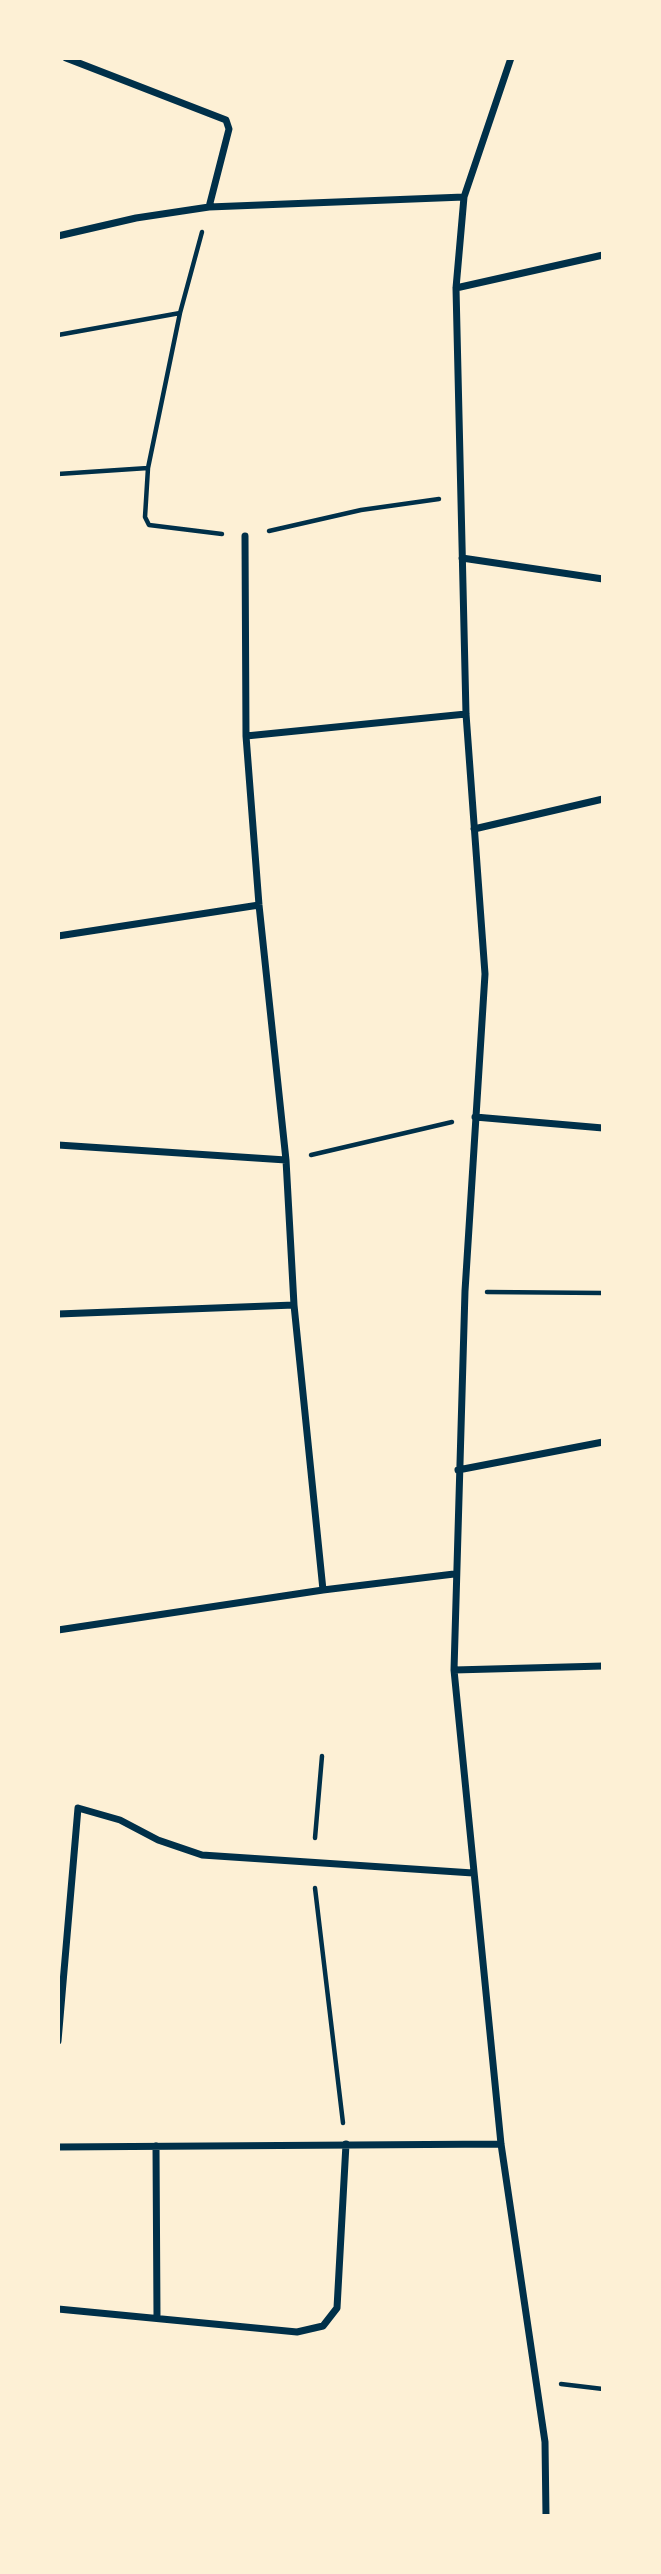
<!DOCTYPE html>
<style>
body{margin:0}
#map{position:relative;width:661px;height:2574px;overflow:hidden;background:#fdf0d5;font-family:Helvetica,sans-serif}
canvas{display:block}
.frame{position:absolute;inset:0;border:60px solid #fdf0d5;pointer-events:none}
</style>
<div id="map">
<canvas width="661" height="2574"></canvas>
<div class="frame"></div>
</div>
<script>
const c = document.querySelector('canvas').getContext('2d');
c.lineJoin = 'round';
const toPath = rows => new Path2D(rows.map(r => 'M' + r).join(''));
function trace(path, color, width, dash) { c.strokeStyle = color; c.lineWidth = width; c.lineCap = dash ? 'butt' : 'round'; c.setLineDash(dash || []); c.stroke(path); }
const path = toPath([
 [58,335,180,313],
 [148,468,145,517,149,525,222,534],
 [58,474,148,468,180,313,202,232],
 [269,531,361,510,439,499],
 [311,1155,452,1122],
 [487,1292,603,1293],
 [315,1838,322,1756],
 [315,1888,343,2123],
 [561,2384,603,2389]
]);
const minor = toPath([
 [66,58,226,120,229,129,209,207],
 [511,58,464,197,456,288,466,714,485,974,465,1291,454,1670,501,2144,545,2442,546,2516],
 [58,236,136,218,209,207,464,197],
 [456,288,603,255],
 [245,536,246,736,259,905,286,1160,294,1305,323,1590,454,1574],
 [462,558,603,579],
 [246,736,466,714],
 [474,829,603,799],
 [58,936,259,905],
 [475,1117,603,1128],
 [58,1145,286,1160],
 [58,1314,294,1305],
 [458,1470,603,1442],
 [58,1630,323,1590],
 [454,1670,603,1666],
 [58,2041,78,1808,120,1820,158,1840,202,1855,473,1873],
 [156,2146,157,2317],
 [58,2147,501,2144],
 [58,2309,297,2332,323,2326,337,2308,346,2144]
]);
trace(path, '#003049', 4.5);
trace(minor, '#003049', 7);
</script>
